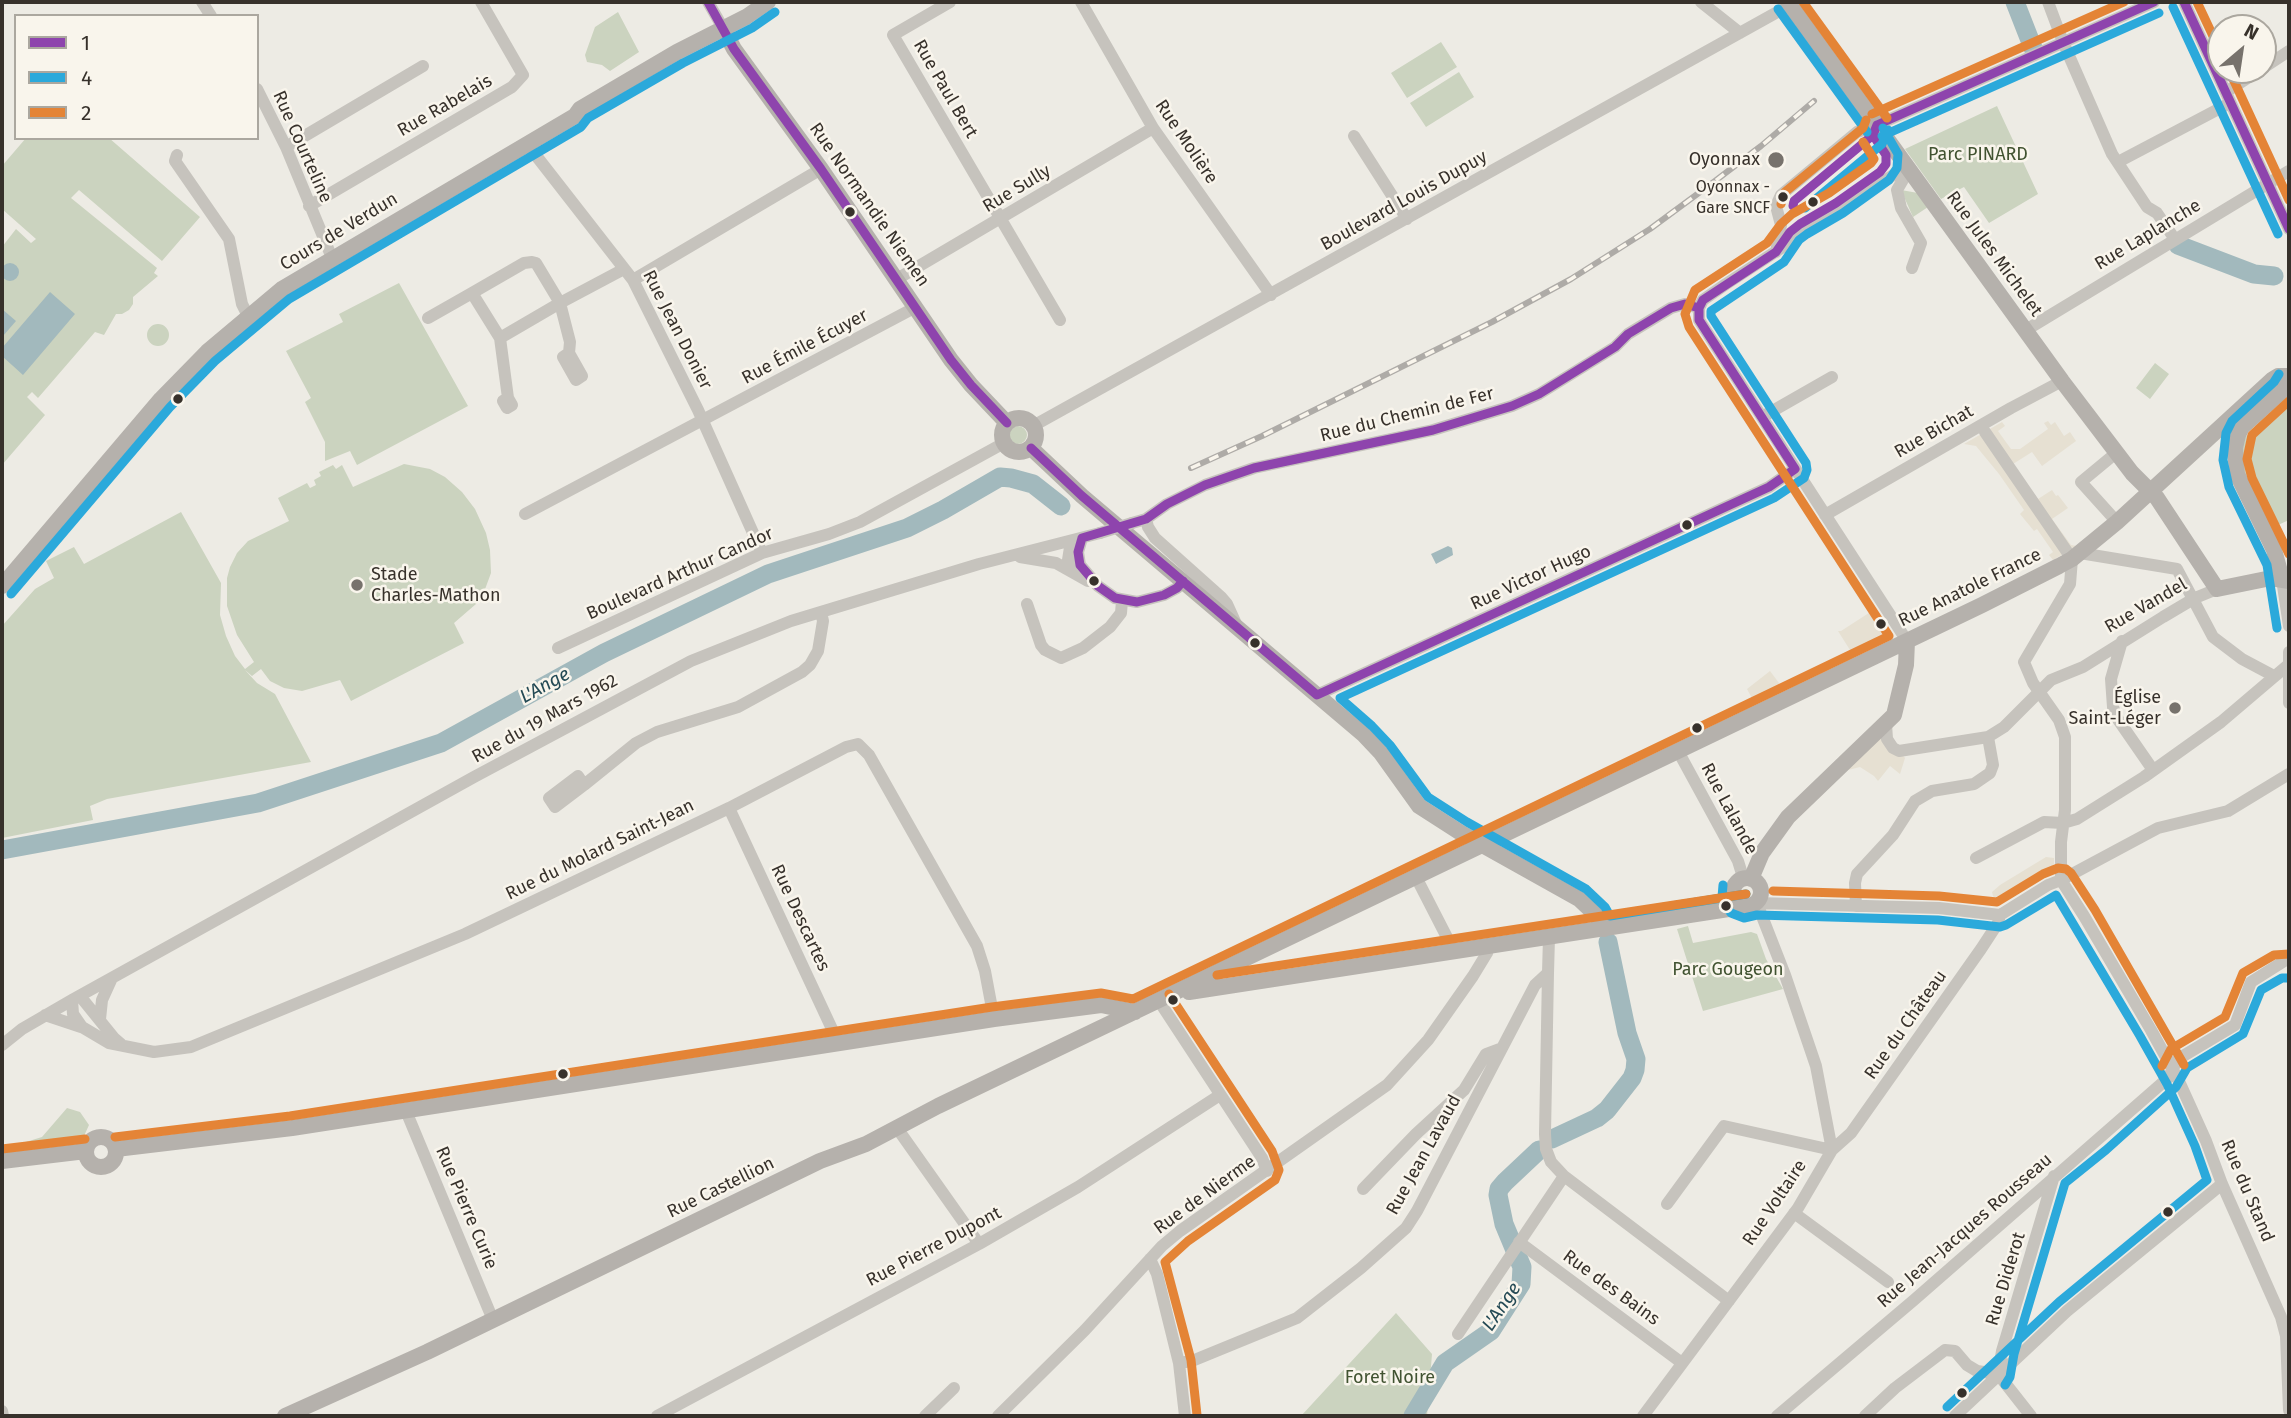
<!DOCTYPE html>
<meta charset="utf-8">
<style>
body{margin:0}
#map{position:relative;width:2291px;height:1418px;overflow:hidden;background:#edebe4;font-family:"Fira Sans",sans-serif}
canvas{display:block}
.frame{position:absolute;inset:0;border:4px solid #37312b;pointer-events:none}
.legend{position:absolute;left:14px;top:14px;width:245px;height:126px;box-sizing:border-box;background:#f9f5ec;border:2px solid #aba79f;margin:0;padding:9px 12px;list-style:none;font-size:21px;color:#37312b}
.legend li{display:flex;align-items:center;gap:14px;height:35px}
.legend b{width:35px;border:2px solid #aba79f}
.north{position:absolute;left:2207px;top:14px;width:70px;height:70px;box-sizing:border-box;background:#f9f5ec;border:2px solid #aba79f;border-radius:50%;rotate:29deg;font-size:19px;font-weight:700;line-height:28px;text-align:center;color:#37312b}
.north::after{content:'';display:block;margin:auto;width:24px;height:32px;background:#77726c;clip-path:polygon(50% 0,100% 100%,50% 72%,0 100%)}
</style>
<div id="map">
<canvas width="2291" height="1418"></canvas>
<div class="frame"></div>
<ul class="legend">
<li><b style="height:9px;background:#8e44ad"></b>1</li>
<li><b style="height:9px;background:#2ba9db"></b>4</li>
<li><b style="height:9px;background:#e48436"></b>2</li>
</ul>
<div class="north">N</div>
</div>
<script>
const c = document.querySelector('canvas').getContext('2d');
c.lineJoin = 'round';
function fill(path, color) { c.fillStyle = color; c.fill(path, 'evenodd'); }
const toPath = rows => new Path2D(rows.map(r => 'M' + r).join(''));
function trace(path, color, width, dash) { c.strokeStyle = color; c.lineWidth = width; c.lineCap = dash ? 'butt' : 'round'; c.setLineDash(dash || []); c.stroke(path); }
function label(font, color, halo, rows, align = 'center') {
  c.font = font + ' "Fira Sans",sans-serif'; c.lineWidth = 5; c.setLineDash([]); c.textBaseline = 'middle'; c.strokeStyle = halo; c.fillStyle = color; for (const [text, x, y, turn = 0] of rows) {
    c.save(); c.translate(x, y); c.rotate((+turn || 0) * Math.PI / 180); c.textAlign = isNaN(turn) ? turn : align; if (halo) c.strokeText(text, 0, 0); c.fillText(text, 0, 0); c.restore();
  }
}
const green = toPath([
 [618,12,639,52,610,71,602,65,587,62,585,55,595,27],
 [1441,42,1457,67,1407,98,1391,73],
 [1459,72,1474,97,1426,127,1410,103],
 [1997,106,2038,194,1989,223,1964,187,1941,199,1905,149],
 [26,138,109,138,200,217,162,261,79,190,71,198,157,268,154,273,158,276,133,297,133,304,129,310,122,314,116,314,104,335,95,332,38,398,32,392,27,397,45,415,2,465,2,247,16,229,31,243,36,239,2,209,2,166],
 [1901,190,1918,193,1928,207,1913,217],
 [399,283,468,406,357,465,350,451,325,461,325,442,305,402,311,398,286,351,343,322,339,314],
 '147 335a11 11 0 1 1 22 0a11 11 0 1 1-22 0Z',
 [2155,363,2169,374,2150,399,2136,388],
 [2289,396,2289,520,2267,530,2243,478,2243,439,2256,428,2255,426],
 '1009 435a9 9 0 1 1 18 0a9 9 0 1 1-18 0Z',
 [404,464,430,469,445,477,462,492,475,509,486,533,490,550,491,573,484,592,476,604,454,623,464,643,351,701,340,680,302,691,284,688,270,681,261,669,252,676,245,670,257,683,275,694,311,762,107,799,90,806,93,820,2,838,2,626,35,589,54,578,46,561,74,547,84,564,181,512,221,583,220,615,226,636,235,656,245,669,254,662,237,635,227,606,227,578,230,567,237,553,248,541,289,521,278,498,307,483,310,488,316,485,314,480,321,476,319,472,333,465,336,469,342,465,353,487],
 [1688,926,1693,943,1751,932,1757,934,1766,959,1783,989,1703,1011,1677,929],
 [67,1108,80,1112,89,1125,84,1136,79,1139,60,1145,2,1152,2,1145,16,1145,42,1137],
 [1396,1313,1432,1354,1427,1416,1301,1416]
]);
const plaza = toPath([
 [2048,421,2051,425,2055,422,2064,436,2070,432,2076,441,2042,466,2032,452,2013,464,2038,499,2052,490,2056,496,2058,495,2068,508,2052,519,2071,545,2077,546,2053,560,2049,555,2053,552,2037,529,2034,531,2020,514,2024,510,1999,474,1976,446,1964,444,2002,422,2005,426,1998,431,2011,449,2020,449,2048,429,2044,423],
 [1875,609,1890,630,1887,640,1850,657,1845,654,1850,650,1838,631,1841,631],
 [1770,671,1785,691,1755,704,1747,689],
 [1886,724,1899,751,1905,758,1900,774,1890,766,1878,781,1874,776,1860,767,1844,771],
 [2046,857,2054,858,2054,864,2049,870,1998,901,1993,896,1992,892,2000,885]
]);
const water = toPath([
 '1 272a9 9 0 1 1 18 0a9 9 0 1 1-18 0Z',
 [50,292,75,314,23,375,2,356,2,348],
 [2,309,16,321,3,336,2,335],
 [1448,546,1452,548,1453,555,1436,564,1431,554]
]);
const river = toPath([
 [2015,2,2033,48],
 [2178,245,2254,274,2274,276],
 [2,850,258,803,441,743,604,653,768,574,907,528,943,510,1000,477,1011,478,1033,484,1061,506],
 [1552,1139,1597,1118,1607,1110,1632,1078,1635,1070,1636,1059,1627,1033,1608,942],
 [1413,1416,1445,1363,1491,1331,1521,1284,1522,1267,1504,1224,1498,1195,1499,1189,1505,1182,1539,1150]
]);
const minor = toPath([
 [202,2,211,16],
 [708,2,723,28],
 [950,2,893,35,1060,320],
 [1081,2,1153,128,1271,295],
 [1701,2,1740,33],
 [2048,2,2063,42,2112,154,2147,207,2157,213,2174,238],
 [2184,2,2289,229],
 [2263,68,2289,51],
 [257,89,286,147,332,258],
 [2226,92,2260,70],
 [1354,136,1407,219],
 [527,144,633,280,698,410,762,553],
 [286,147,423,66],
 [177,155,175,161,229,239,242,304,248,316],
 [2118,162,2230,103],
 [1898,172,1904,178,1897,190,1901,208,1921,243,1912,268],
 [309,206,512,87,523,75,481,2],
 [1776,252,1781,225,1776,206,1781,195,1857,132,1877,125,2154,2],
 [897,279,1153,128],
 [633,280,821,169],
 [1699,308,1699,320,1907,641],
 [1699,308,1703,300,1726,284,1898,172,1902,160],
 [428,318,472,293],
 [2026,330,2289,171],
 [500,338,508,398,512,405,507,408,503,401,508,398],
 [569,353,563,357,576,380,582,376,569,353,570,342,560,303,536,263,532,262,524,263,472,293,500,338,560,303,624,269],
 [1762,417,1832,377],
 [1033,426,1790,5],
 [1985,432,2072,559,2070,584,2024,662,2033,683,2059,720,2065,737,2065,810,2061,842,2061,880],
 [2116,453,2081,482,2117,522],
 [525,514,916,307],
 [1825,515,2011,408,2062,381],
 [1146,519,1148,527,1155,538,1221,597,1227,604,1237,626],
 [1132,523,1146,519,1167,504,1205,485,1254,468,1433,430,1512,406,1539,394,1615,347,1628,334,1671,308,1685,304,1699,308],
 [1082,538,1078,552,1080,565,1098,586,1115,598,1137,602,1164,595,1177,588,1183,581],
 [1071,541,1068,560,1076,573],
 [2080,553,2177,569,2213,637,2242,659,2274,676],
 [1020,557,1056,563,1088,581],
 [2282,579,2289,626],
 [1027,604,1041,645,1045,650,1061,658,1083,648,1110,627,1121,613,1122,601],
 [2122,641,2111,679,2113,707,2117,718,2153,770],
 [558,648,762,553,829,534,860,522,1004,443],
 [2289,652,2289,703],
 [1317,695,1769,487,1795,469],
 [1886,724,1887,739,1893,748,1899,751,1988,737,2004,727,2051,680,2083,667,2163,617,2195,598,2217,589],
 [1678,751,1738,861,1742,874,1736,883],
 [584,785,578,776,549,798,555,807,584,785,636,743,657,732,738,707,802,672,810,665,818,651,823,621,821,612],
 [729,808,839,1044],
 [1976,858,2044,822,2063,823,2077,819,2144,777,2221,722,2288,665],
 [1416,877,1454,951],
 [2061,880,2084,916,2151,1030,2178,1079,2206,1141,2222,1184,2281,1317,2286,1336,2289,1410],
 [1756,903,1939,908,2000,915],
 [1856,906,1855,883,1857,874,1893,835,1915,801,1932,791,1974,784,1990,773,1993,765,1988,737],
 [2000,915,2048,885,2061,880,2158,828,2228,811,2289,774],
 [1548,973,1545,1134,1546,1149,1551,1162,1564,1176,1729,1301],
 [80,996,114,1038,121,1044],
 [72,1000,73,1014,82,1027,109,1043,154,1052,191,1047,465,934,729,808,846,747,858,744,869,755,977,946,985,971,994,1019],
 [1159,1001,1262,1158,1267,1171],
 [45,1015,81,1027],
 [100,1019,102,1000,112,978],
 [2,1045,22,1029,72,1000,474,777,691,661,791,621,979,564,1100,533],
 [406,1111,493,1320],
 [897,1128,979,1244],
 [1832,1150,1851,1133,1981,949,1998,923,2000,915],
 [1363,1189,1416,1134,1464,1090,1486,1054,1502,1048],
 [1667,1204,1724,1126,1832,1150],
 [1794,1213,1888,1282],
 [1519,1242,1682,1363],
 [1150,1259,1157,1274,1179,1363,1185,1416],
 [1458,1334,1564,1176],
 [1179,1363,1192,1361,1297,1318,1361,1268,1406,1228,1417,1211,1535,985,1548,973,1549,937],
 [1998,1374,2002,1351,2054,1176],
 [1998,1374,2031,1416],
 [2,1411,3,1416],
 [657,1416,979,1244,1078,1187,1220,1095],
 [925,1416,954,1388],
 [998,1416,1085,1330,1162,1246,1180,1231,1387,1085,1428,1040,1473,976,1487,953,1489,946],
 [1643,1416,1798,1208,1832,1150,1816,1066,1785,975,1760,911,1755,904],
 [1777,1416,1914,1300,2168,1078,2178,1059,2235,1025,2251,982,2289,958],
 [1865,1416,1895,1388,1945,1350,1955,1351,1967,1365,1977,1371,1998,1374],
 [1955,1416,2067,1311,2222,1184]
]);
const major = toPath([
 [1788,2,2062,381,2132,473,2157,498,2217,589,2271,578,2289,581],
 [723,28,734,49,821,169,951,360,971,385,1007,423],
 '1002 435a17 17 0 1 1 34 0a17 17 0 1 1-34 0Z',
 [1031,448,1082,496,1364,735,1381,753,1419,806,1461,833,1579,899,1596,915,1604,929],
 [2282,579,2274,550,2237,474,2235,448,2238,435,2242,427,2283,390,2289,381],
 [2,586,161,399,207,352,282,289,575,116,580,109,677,52,746,17,768,2],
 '1733 892a14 14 0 1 1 28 0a14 14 0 1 1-28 0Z',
 [1751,879,1762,853,1788,817,1894,715,1906,665,1907,641],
 [1189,992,1748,906],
 '86 1152a15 15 0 1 1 30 0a15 15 0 1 1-30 0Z',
 [116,1149,292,1128,994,1019,1101,1005,1135,1012],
 [2,1161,86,1151],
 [285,1416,427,1352,820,1161,866,1144,938,1106,1982,605,2059,566,2072,559,2117,522,2273,379,2278,376,2289,376]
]);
const rail = toPath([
 [1191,468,1262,436,1492,322,1571,279,1650,229,1715,181,1761,146,1814,101]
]);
const minorBridge = toPath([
 [1100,533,1132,523]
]);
const bus1 = toPath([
 [708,2,734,49,821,169,951,360,971,385,1007,423],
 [2184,2,2289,229],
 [1877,125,2154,2],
 [1793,206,1794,201,1873,135,1877,125],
 [1699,308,1703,300,1776,252,1790,232,1800,224,1836,203,1880,172,1886,164,1886,155,1873,135],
 [1031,448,1082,496,1317,695,1769,487,1795,469,1699,320,1699,308],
 [1082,538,1146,519,1167,504,1205,485,1254,468,1433,430,1512,406,1539,394,1615,347,1628,334,1671,308,1685,304,1699,308],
 [1082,538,1078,552,1080,565,1098,586,1115,598,1137,602,1164,595,1177,588,1183,581]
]);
const bus2 = toPath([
 [2173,7,2278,234],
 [1778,9,1867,132],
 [1882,136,2159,13],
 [1805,208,1882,144,1888,130],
 [11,594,170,407,215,361,289,299,581,127,588,118,683,63,752,28,775,12],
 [2277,628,2267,565,2229,487,2223,460,2226,433,2232,421,2274,382,2279,374],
 [1723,885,1722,897,1724,904,1731,913,1744,918,1757,915,1938,920,2000,927,2006,925,2056,895,2140,1036,2167,1084,2195,1146,2207,1180,2059,1302,1947,1407],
 [1746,894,1610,916,1605,907,1586,889,1467,822,1428,797,1390,745,1372,726,1340,698,1774,498,1804,478,1807,470,1806,463,1711,316,1711,311,1784,262,1799,240,1807,234,1843,213,1889,180,1897,168,1898,154,1883,128],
 [2005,1385,2010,1377,2014,1354,2065,1183,2106,1150,2176,1087,2187,1068,2243,1034,2261,990,2282,978,2289,978]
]);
const bus3 = toPath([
 [1803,2,1887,118],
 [2197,2,2221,53],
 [2229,70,2289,200],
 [1872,114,2124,2],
 [1781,204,1785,192,1863,128,1866,120],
 [2289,401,2252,435,2247,459,2252,478,2289,554],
 [1773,891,1939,896,1997,902,2043,874,2058,868,2066,869,2071,873,2095,910,2184,1065],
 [1217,975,1746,894],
 [1169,994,1272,1151,1279,1170,1275,1180,1188,1241,1165,1262,1191,1360,1197,1415],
 [2162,1066,2171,1049,2225,1017,2243,973,2274,955,2289,954],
 [115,1137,290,1116,992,1007,1101,993,1133,999,1889,636,1689,327,1685,314,1695,290,1767,243,1781,224,1792,214,1829,193,1871,163,1874,159,1863,142],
 [2,1149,85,1139]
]);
const markers = [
 [1776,160,9,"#77726c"],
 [1783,197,6,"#37312b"],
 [1813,202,6,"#37312b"],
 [850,212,6,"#37312b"],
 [178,399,6,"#37312b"],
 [1687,525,6,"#37312b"],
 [1094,581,6,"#37312b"],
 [357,585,7,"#77726c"],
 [1881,624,6,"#37312b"],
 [1255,643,6,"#37312b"],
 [2175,708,7,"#77726c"],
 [1697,728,6,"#37312b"],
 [1726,906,6,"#37312b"],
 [1173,1000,6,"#37312b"],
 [563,1074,6,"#37312b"],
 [2168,1212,6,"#37312b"],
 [1962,1393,6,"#37312b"]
];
const busNames = [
 ["Oyonnax -",1770,188],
 ["Gare SNCF",1770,209]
];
const streetNames = [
 ["Rue Paul Bert",945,89,60],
 ["Rue Rabelais",445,106,-30],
 ["Rue Molière",1186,142,56],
 ["Rue Courteline",302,147,66],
 ["Rue Sully",1017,189,-31],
 ["Boulevard Louis Dupuy",1404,201,-29],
 ["Rue Normandie Niemen",869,205,55],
 ["Cours de Verdun",339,232,-31],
 ["Rue Laplanche",2148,235,-31],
 ["Rue Jules Michelet",1994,254,54],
 ["Rue Jean Donier",677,330,63],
 ["Rue Émile Écuyer",805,347,-28],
 ["Rue du Chemin de Fer",1407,415,-14],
 ["Rue Bichat",1934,432,-30],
 ["Boulevard Arthur Candor",680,574,-24],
 ["Rue Victor Hugo",1531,578,-25],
 ["Rue Anatole France",1970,588,-26],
 ["Rue Vandel",2146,606,-30],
 ["Rue du 19 Mars 1962",545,719,-29],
 ["Rue Lalande",1729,809,62],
 ["Rue du Molard Saint-Jean",600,850,-26],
 ["Rue Descartes",800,918,65],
 ["Rue du Château",1906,1025,-55],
 ["Rue Jean Lavaud",1424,1155,-61],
 ["Rue Castellion",721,1188,-26],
 ["Rue du Stand",2247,1191,67],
 ["Rue de Nierme",1205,1195,-36],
 ["Rue Voltaire",1775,1203,-56],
 ["Rue Pierre Curie",466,1208,67],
 ["Rue Jean-Jacques Rousseau",1965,1231,-41],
 ["Rue Pierre Dupont",934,1247,-28],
 ["Rue Diderot",2006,1279,-73],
 ["Rue des Bains",1611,1288,36]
];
const parkNames = [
 ["Parc PINARD",1978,155],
 ["Parc Gougeon",1728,970],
 ["Foret Noire",1390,1378]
];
const poiNames = [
 ["Oyonnax",1760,160],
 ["Stade",371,575,"left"],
 ["Charles-Mathon",371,596,"left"],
 ["Église",2161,698],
 ["Saint-Léger",2161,719]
];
const waterNames = [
 ["L'Ange",545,686,-29],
 ["L'Ange",1502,1307,-56]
];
fill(green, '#cbd3bf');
fill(plaza, '#e6e0d2');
fill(water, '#a2b9bd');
trace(river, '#a2b9bd', 19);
trace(minor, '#c6c3bd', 12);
trace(major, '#b5b1ac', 16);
trace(rail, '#aeaba7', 6);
trace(rail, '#f9f5ec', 3.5, [10]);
trace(minorBridge, '#c6c3bd', 12);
trace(bus1, '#8e44ad', 9);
trace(bus2, '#2ba9db', 9);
trace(bus3, '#e48436', 9);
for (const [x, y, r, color] of markers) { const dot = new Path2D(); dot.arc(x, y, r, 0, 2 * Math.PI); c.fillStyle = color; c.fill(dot); trace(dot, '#f9f5ec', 2.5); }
label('16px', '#37312b', '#f9f5ec', busNames, 'right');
label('18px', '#37312b', '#f9f5ec', streetNames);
label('18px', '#415331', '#f9f5ec', parkNames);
label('18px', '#37312b', '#f9f5ec', poiNames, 'right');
label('italic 19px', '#244a55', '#f9f5ec', waterNames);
</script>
